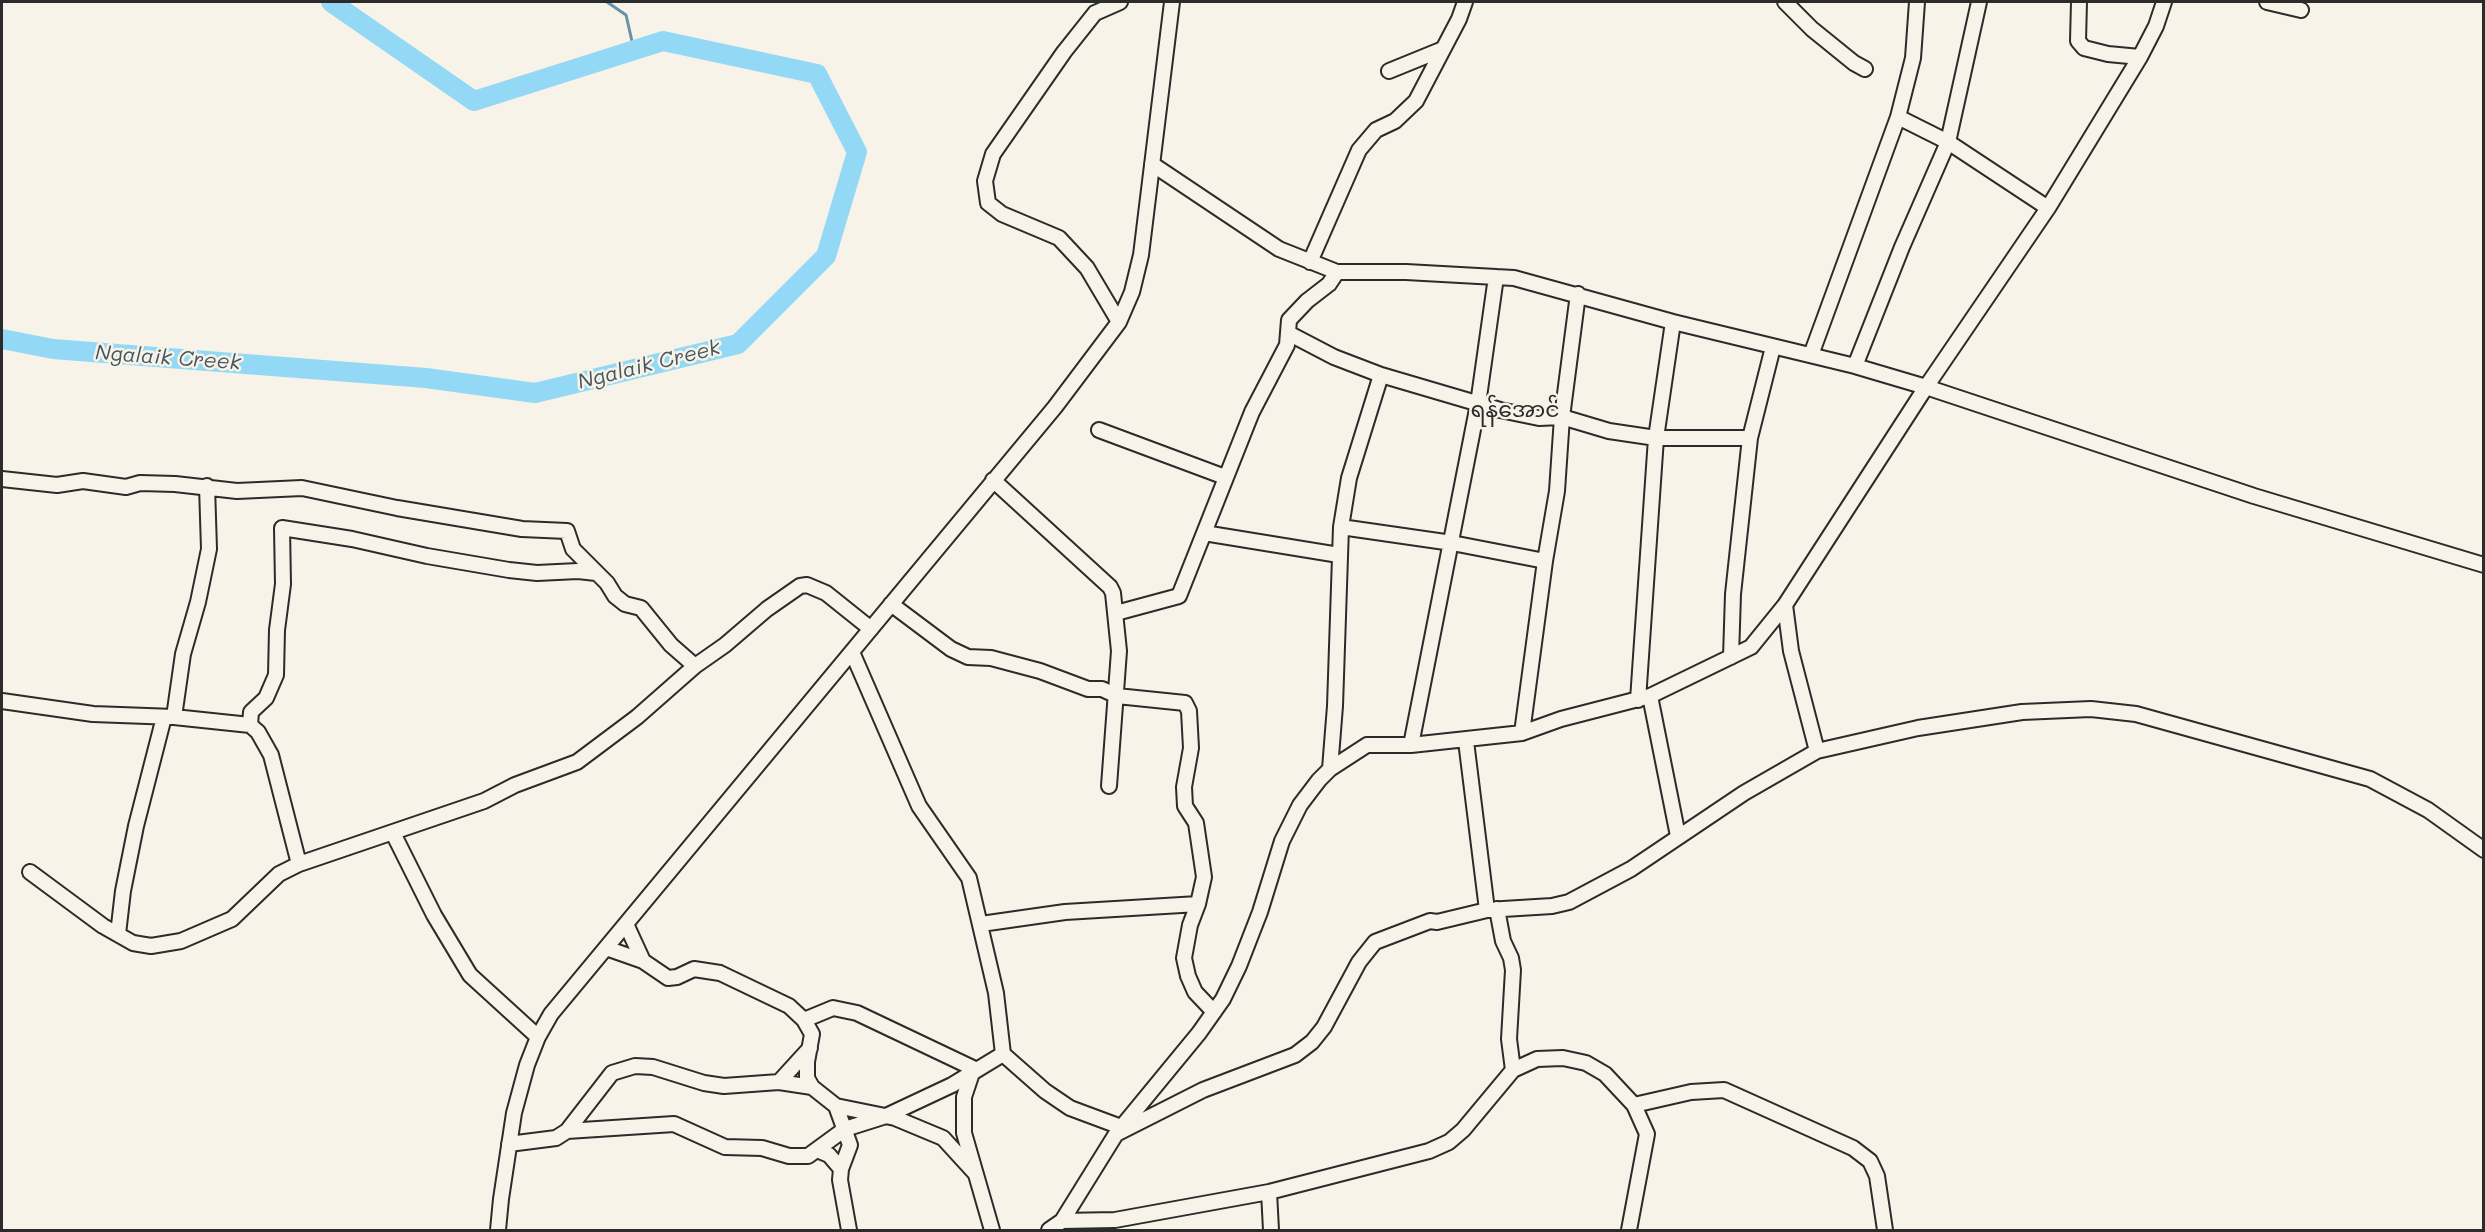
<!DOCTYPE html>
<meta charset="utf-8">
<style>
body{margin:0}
#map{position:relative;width:2485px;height:1232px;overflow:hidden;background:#f7f3e8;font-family:Mali,sans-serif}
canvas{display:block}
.frame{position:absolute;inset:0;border:3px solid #2b2b2b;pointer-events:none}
</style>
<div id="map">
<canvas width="2485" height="1232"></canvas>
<div class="frame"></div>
</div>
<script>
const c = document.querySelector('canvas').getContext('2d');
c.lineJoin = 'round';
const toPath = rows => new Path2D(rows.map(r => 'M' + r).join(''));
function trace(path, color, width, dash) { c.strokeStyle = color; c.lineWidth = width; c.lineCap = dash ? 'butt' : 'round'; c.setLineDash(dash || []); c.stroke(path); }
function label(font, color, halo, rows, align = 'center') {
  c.font = font + ' Mali,"Noto Sans Myanmar",sans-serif'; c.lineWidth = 5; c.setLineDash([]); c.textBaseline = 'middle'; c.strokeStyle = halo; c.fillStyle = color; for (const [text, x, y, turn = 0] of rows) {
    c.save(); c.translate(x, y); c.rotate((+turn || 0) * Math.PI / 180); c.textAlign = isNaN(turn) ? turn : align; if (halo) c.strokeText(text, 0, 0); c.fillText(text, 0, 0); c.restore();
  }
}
const stream = toPath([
 [607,2,626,15,634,50]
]);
const river = toPath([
 [2,339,53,349,426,378,535,393,738,344,826,256,857,152,817,74,663,41,474,101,331,2]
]);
const street = toPath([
 [1785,2,1812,29,1854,63,1865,69],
 [1979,2,1948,142,1902,247,1855,366,1926,387,2254,496,2484,565],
 [2079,2,2078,41,2084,48,2108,54,2140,57],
 [2267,2,2301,10],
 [1389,71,1443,49],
 [1898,117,1948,142,2048,208],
 [1152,164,1279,249,1337,272,1406,272,1514,278,1673,322,1855,366],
 [1310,262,1359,150,1376,130,1395,121,1416,101,1459,19,1465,2],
 [1119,322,1087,268,1059,238,1002,214,988,203,985,181,993,154,1064,52,1095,13,1120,2],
 [1288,333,1334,357,1381,375,1500,410,1539,418,1562,417,1609,431,1656,438,1750,438],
 [1811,355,1898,117,1913,58,1917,2],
 [1099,430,1225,477],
 [2,479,57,485,83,481,126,487,140,483,175,484,237,491,302,488,397,508,522,529,567,531,573,549,607,583,615,596,625,604,641,608,671,645,695,666],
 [993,480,1110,587,1113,593,1119,651,1109,786],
 [1341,527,1452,543,1545,561],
 [1204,533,1339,555],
 [891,604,951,649,968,657,991,658,1040,671,1088,689,1102,689,1117,696,1185,703,1189,711,1191,748,1184,787,1185,806,1196,823,1204,877,1198,904,1190,925,1184,958,1188,976,1195,992,1214,1012],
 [1116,613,1179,596,1252,412,1287,345,1289,320,1307,301,1329,284,1337,272],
 [852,652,919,806,969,878,996,993,1003,1054,1045,1091,1070,1108,1121,1127],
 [1731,657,1733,594,1750,438,1773,347],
 [1650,696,1678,836],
 [1638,700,1656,438,1673,322],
 [2,701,93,714,174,717,250,725,258,732,271,755,299,864],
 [174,717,183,654,198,602,209,549,207,486],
 [250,725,251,712,266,698,276,675,277,630,283,584,282,528,352,539,427,556,509,570,537,573,578,571,596,573],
 [1522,733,1545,561,1557,491,1562,417,1578,294],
 [1466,741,1487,910],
 [1411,745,1478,404,1496,277],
 [1817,751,1918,728,2022,712,2091,709,2136,714,2370,779,2428,810,2484,850],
 [1330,769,1335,706,1341,527,1349,478,1381,375],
 [393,833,434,915,470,975,538,1037],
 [30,872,103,926,133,943,151,946,181,941,232,919,279,874,299,864,484,801,515,785,577,762,637,717,695,666,725,645,767,609,800,586,807,585,826,593,871,629],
 [1497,909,1503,941,1511,958,1513,970,1509,1039,1513,1070],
 [626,924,643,961],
 [981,924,1065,912,1198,904],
 [118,934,123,891,136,826,164,717],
 [606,948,643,961,668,978,677,977,694,969,720,973,789,1006,804,1020,812,1034,807,1062,807,1078,812,1087,836,1106,895,1118,943,1138,975,1173],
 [804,1020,833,1008,857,1013,977,1070],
 [972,1073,964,1097,964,1133,992,1230],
 [779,1082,810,1048],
 [1634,1105,1691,1092,1724,1090,1853,1148,1870,1161,1877,1176,1885,1230],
 [836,1106,850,1145,841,1169,840,1180,849,1230],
 [1120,1129,1199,1033,1223,999,1239,966,1260,912,1282,841,1300,805,1319,780,1330,769,1367,745,1411,745,1522,733,1561,719,1650,696,1751,647,1785,605],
 [567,1131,674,1124,725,1147,762,1148,789,1156,808,1156,845,1129,886,1116,952,1085,1003,1054],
 [509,1144,556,1138,567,1131,612,1073,635,1066,653,1067,704,1083,724,1086,779,1082,812,1087],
 [817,1150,829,1155,841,1169],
 [1269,1192,1271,1230],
 [1062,1221,1115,1220,1269,1192,1429,1151,1449,1142,1463,1130,1513,1070,1537,1059,1563,1058,1586,1063,1605,1074,1634,1105,1647,1134,1629,1230],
 [498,1230,501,1199,514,1113,527,1065,538,1037,551,1014,1055,407,1119,322,1132,292,1141,255,1172,2],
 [1049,1230,1062,1221,1116,1134,1203,1090,1295,1055,1312,1042,1324,1027,1359,962,1375,942,1430,921,1437,922,1487,910,1552,906,1569,902,1631,869,1744,793,1817,751,1791,651,1785,605,1926,387,2048,208,2140,57,2156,26,2164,2]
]);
const waterNames = [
 ["Ngalaik Creek",168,358,4],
 ["Ngalaik Creek",649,365,-14]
];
const quarterNames = [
 ["ရန်အောင်",1515,410]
];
trace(stream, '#6993a4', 3);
trace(river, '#93d9f5', 20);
trace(street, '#2b2b2b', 18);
trace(street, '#f7f3e8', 14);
label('italic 21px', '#45565e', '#f7f3e8', waterNames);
label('22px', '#2b2b2b', '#f7f3e8', quarterNames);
</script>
